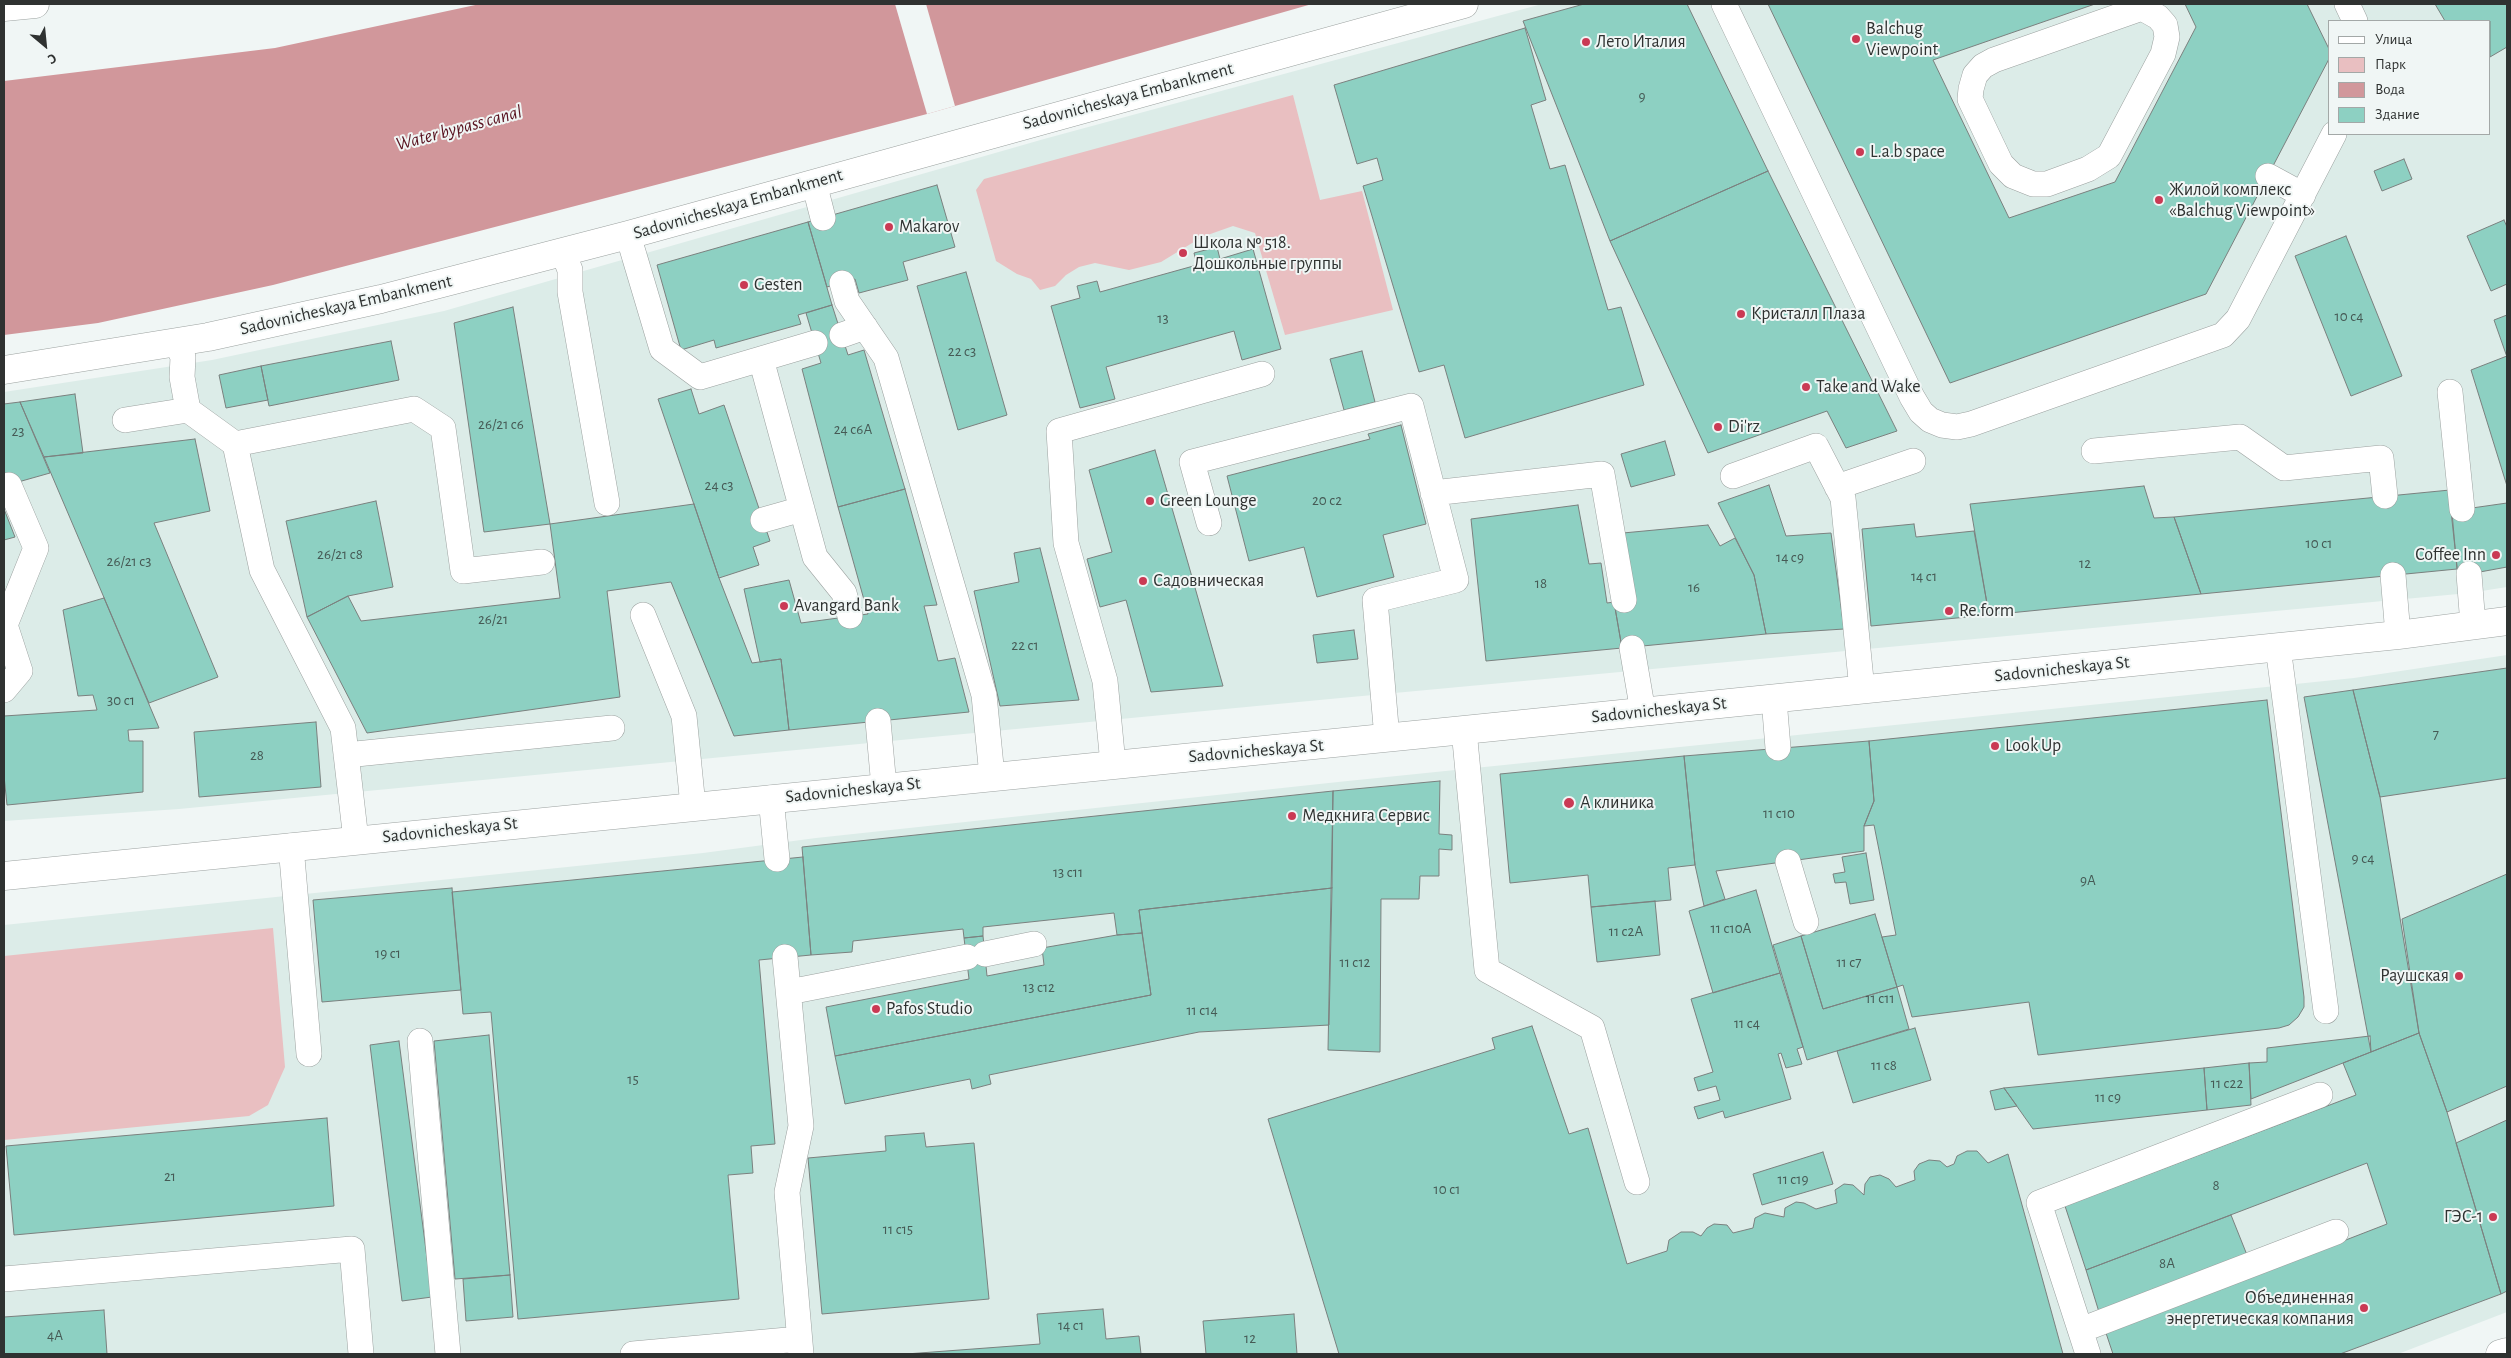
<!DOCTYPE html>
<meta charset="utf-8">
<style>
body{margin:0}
#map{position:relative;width:2511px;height:1358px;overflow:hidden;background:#f0f6f5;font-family:"Alegreya Sans",sans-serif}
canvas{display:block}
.frame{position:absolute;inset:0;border:5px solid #2f3231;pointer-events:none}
.legend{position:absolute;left:2328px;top:20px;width:162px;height:115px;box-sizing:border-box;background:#f0f6f5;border:1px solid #a3a8a7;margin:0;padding:6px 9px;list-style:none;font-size:15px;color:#2f3231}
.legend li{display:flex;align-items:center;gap:10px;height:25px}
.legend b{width:25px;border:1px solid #a3a8a7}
.north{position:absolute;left:20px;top:20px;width:50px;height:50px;-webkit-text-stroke:4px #f0f6f5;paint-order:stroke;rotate:152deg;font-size:14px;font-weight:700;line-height:20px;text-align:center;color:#2f3231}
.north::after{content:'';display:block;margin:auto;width:18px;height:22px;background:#2f3231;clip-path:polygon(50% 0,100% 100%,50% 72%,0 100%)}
</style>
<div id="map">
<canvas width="2511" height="1358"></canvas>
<div class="frame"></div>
<ul class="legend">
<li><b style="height:6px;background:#fff"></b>Улица</li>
<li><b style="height:14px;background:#e9bfc1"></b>Парк</li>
<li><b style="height:14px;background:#d1979b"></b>Вода</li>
<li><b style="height:14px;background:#8dd0c2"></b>Здание</li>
</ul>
<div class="north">С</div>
</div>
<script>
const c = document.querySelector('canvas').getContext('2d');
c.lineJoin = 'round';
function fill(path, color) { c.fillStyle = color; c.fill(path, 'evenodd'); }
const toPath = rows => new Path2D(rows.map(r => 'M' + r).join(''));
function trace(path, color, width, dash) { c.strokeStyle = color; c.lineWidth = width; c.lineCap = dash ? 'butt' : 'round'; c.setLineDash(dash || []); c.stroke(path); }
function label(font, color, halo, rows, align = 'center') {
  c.font = font + ' "Alegreya Sans",sans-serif'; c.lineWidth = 4; c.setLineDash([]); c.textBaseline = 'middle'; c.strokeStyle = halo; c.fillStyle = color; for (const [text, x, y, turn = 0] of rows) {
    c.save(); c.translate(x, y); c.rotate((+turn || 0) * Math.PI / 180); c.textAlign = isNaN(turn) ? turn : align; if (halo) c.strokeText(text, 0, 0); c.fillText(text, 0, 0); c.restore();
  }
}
const built = toPath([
 [1542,4,2507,4,2507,587,2469,593,1330,699,179,809,4,821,4,392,212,360,444,311,1044,139],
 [2330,21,2490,21,2490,134,2330,134],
 [2507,655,2507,1312,2398,1354,4,1354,4,925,703,853,816,838,1338,782,2354,678]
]);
const green = toPath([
 [1293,95,1320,200,1362,191,1393,310,1285,335,1255,233,1233,226,1202,237,1161,262,1129,270,1095,263,1079,267,1066,275,1055,286,1040,290,1031,279,1017,274,996,261,976,190,984,179],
 [273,928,285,1067,268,1105,249,1116,4,1140,4,956]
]);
const water = toPath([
 [480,4,1312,4,927,114,273,285,98,323,4,335,4,81,275,48]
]);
const pier = toPath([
 [895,4,926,4,955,106,927,114]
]);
const building = toPath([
 [1584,4,1687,4,1768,171,1610,241,1523,21,1584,4],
 [1768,4,2095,4,1933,60,2009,218,2115,182,2196,27,2185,4,2307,4,2330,51,2330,57,2206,294,1950,383,1768,4],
 [2435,4,2507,4,2507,47,2490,57,2490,21,2445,21,2435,4],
 [1525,28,1546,100,1531,105,1550,169,1565,165,1608,310,1621,307,1644,385,1465,438,1444,365,1419,372,1363,186,1383,180,1377,158,1357,164,1334,85,1525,28],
 [2404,159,2412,179,2382,191,2374,171,2404,159],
 [1768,171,1897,431,1846,448,1827,411,1708,453,1610,241,1768,171],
 [937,185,955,247,903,262,908,280,859,293,855,279,827,287,808,222,937,185],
 [2504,220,2507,227,2507,284,2491,291,2467,236,2504,220],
 [808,222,832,305,798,315,801,324,716,348,714,340,681,350,657,265,808,222],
 [2346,236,2402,376,2351,396,2295,256,2346,236],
 [1217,247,1220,259,1253,249,1281,349,1242,360,1234,331,1106,367,1115,399,1080,408,1051,306,1080,298,1077,286,1097,281,1100,292,1197,265,1194,253,1217,247],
 [966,272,1007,415,958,430,917,286,966,272],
 [832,305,848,355,864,350,905,489,838,507,802,369,821,363,806,313,832,305],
 [513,307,550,524,484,532,454,323,513,307],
 [2507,315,2507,357,2494,320,2507,315],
 [391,341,399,380,269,406,261,366,391,341],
 [1362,351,1375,402,1344,410,1330,359,1362,351],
 [2507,356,2507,486,2471,370,2507,356],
 [261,366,268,400,226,408,219,375,261,366],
 [691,389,699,414,724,405,770,541,753,547,759,565,719,578,658,399,691,389],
 [75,394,83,453,44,457,20,402,75,394],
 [20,402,50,473,4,486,4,404,20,402],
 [1401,425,1426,524,1383,535,1394,577,1317,597,1304,547,1249,561,1227,476,1370,439,1368,434,1401,425],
 [195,439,210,511,154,523,218,677,149,703,44,457,195,439],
 [1665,441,1675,475,1631,487,1621,454,1665,441],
 [1155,450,1188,563,1223,686,1151,692,1126,600,1100,607,1087,559,1112,552,1089,470,1155,450],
 [1769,485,1786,536,1831,533,1844,629,1766,634,1754,575,1718,503,1769,485],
 [2144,486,2154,518,2174,517,2201,594,1989,615,1970,504,2144,486],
 [905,489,937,605,924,606,938,661,955,658,969,712,789,730,781,659,760,662,744,589,789,580,801,623,868,614,838,507,905,489],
 [2450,490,2457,569,2201,594,2174,517,2450,490],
 [376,501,393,587,348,596,307,617,286,521,376,501],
 [2507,503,2507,567,2458,576,2451,511,2507,503],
 [694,504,719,578,752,663,781,659,789,730,734,736,671,582,607,591,620,697,367,733,307,617,348,596,361,621,560,598,550,524,694,504],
 [1578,505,1589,564,1601,563,1607,603,1614,602,1622,648,1486,661,1471,519,1578,505],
 [4,509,15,537,4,540,4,509],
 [1914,524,1916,537,1974,531,1989,615,1871,626,1862,529,1914,524],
 [1708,525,1720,546,1735,538,1754,575,1766,634,1622,648,1614,602,1623,533,1708,525],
 [1040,548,1079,700,1000,706,974,591,1019,582,1014,553,1040,548],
 [104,598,159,728,128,730,129,741,143,741,143,792,7,805,4,776,4,716,97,710,93,695,78,696,63,610,104,598],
 [1354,630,1358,659,1317,663,1313,635,1354,630],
 [2507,668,2507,778,2380,797,2353,690,2507,668],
 [2353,690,2380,797,2419,1033,2371,1052,2304,697,2353,690],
 [2267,700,2304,997,2304,1007,2298,1017,2289,1025,2279,1028,2038,1055,2029,1002,1912,1017,1903,985,1897,987,1882,937,1896,935,1874,825,1864,826,1874,801,1869,741,2267,700],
 [316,722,321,787,199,797,194,732,316,722],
 [1869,741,1874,801,1864,826,1864,851,1716,871,1725,899,1704,906,1695,865,1684,756,1869,741],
 [1684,756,1695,865,1668,868,1671,900,1591,907,1588,875,1510,883,1500,774,1684,756],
 [1440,781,1439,834,1452,835,1452,850,1439,849,1439,876,1420,876,1419,899,1381,899,1380,1052,1328,1050,1333,791,1440,781],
 [1333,791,1332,888,1139,910,1142,933,1117,935,1114,913,983,927,983,936,964,938,963,929,853,941,852,952,811,955,802,847,1333,791],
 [1866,853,1874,900,1850,904,1846,882,1835,883,1833,874,1845,872,1842,857,1866,853],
 [803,857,811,955,759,960,775,1144,751,1146,753,1173,728,1175,739,1299,518,1319,491,1012,463,1014,452,892,803,857],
 [2507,874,2507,1086,2447,1112,2419,1033,2402,919,2507,874],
 [452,888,461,990,322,1002,313,900,452,888],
 [1332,888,1329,1025,1199,1032,989,1075,991,1084,972,1089,970,1079,845,1104,835,1056,1151,995,1139,910,1332,888],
 [1756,890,1780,973,1713,993,1689,911,1756,890],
 [1655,901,1660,955,1597,962,1591,907,1655,901],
 [1875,914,1897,987,1823,1009,1801,936,1875,914],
 [1142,933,1151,995,835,1056,826,1007,969,979,964,938,983,936,987,976,1044,965,1042,948,1117,935,1142,933],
 [1801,936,1823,1009,1897,987,1909,1029,1807,1060,1773,945,1801,936],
 [1780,973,1803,1047,1797,1049,1802,1064,1786,1068,1781,1053,1778,1054,1791,1099,1725,1118,1723,1111,1698,1119,1694,1107,1720,1100,1716,1086,1698,1091,1694,1078,1713,1072,1691,999,1780,973],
 [1532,1026,1569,1134,1588,1128,1627,1264,1667,1251,1669,1240,1681,1232,1693,1232,1701,1236,1707,1228,1714,1224,1727,1225,1733,1233,1753,1228,1755,1218,1765,1213,1784,1217,1785,1208,1796,1202,1804,1203,1816,1209,1837,1203,1835,1190,1844,1184,1853,1185,1864,1195,1865,1184,1870,1177,1880,1175,1889,1179,1896,1187,1915,1180,1914,1171,1919,1164,1929,1160,1940,1161,1947,1167,1954,1164,1957,1156,1967,1151,1977,1151,1988,1163,2008,1154,2063,1354,1339,1354,1268,1119,1495,1049,1492,1038,1532,1026],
 [1915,1028,1931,1080,1853,1103,1837,1051,1915,1028],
 [2419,1033,2447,1112,2501,1294,2340,1354,2113,1354,2106,1333,2387,1224,2367,1163,2086,1270,2065,1206,2356,1095,2343,1063,2419,1033],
 [489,1035,510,1275,455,1279,434,1041,489,1035],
 [2370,1036,2371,1052,2251,1099,2249,1063,2267,1062,2267,1048,2370,1036],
 [399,1041,432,1297,402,1301,370,1045,399,1041],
 [2249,1063,2251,1105,2207,1110,2204,1068,2249,1063],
 [2204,1068,2207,1110,2033,1129,2004,1088,2204,1068],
 [2004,1088,2017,1106,1995,1110,1990,1091,2004,1088],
 [327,1118,334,1206,14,1235,6,1146,327,1118],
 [2507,1120,2507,1291,2501,1294,2456,1143,2507,1120],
 [924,1133,926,1147,974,1143,989,1299,822,1314,808,1158,886,1151,885,1136,924,1133],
 [1823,1152,1833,1184,1762,1205,1753,1174,1823,1152],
 [2231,1215,2247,1255,2099,1312,2086,1270,2231,1215],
 [510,1275,513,1317,466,1321,463,1279,510,1275],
 [1103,1309,1106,1339,1139,1336,1141,1354,906,1354,1040,1344,1037,1314,1103,1309],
 [104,1310,107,1354,4,1354,4,1317,104,1310],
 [1294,1314,1297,1354,1206,1354,1203,1321,1294,1314]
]);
const lane = toPath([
 [1724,4,1912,397,1921,412,1930,420,1942,425,1957,427,1971,424,2223,335,2238,319,2334,134],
 [2347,4,2355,21],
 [2142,8,2158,17,2165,25,2167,37,2163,54,2109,156,2088,169,2047,184,2033,184,2013,176,2001,164,1970,99,1971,89,1975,75,1983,66,1994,60,2142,8],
 [2268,176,2303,195],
 [814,183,823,218],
 [628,235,662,349,700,377,761,359,815,557,844,593,850,616],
 [563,252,570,270,570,292,607,503],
 [842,283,847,301,886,358,984,695,992,776],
 [842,335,865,327],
 [176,342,183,357,182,377,188,410,235,444,414,409,443,428,463,571,542,562],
 [761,359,815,343],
 [2450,392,2462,509],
 [125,420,188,410],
 [235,444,262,570,343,728,356,840],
 [2094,451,2240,437,2284,468,2381,458,2385,496],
 [1733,476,1816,446,1843,498,1862,690],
 [1837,487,1913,461],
 [1433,493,1602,474,1624,600],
 [763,520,802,509],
 [1209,523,1192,462,1411,406,1456,580,1375,600,1387,738],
 [2469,574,2473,625],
 [2393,575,2398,635],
 [643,615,684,716,693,806],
 [2278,647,2326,1011],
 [1632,648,1643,712],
 [4,690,20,671,5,625,36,548,9,485],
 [1774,699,1778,748],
 [878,721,884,787],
 [1464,730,1487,970,1592,1028,1637,1182],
 [346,755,612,728],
 [1113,764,1105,681,1066,543,1059,431,1262,374],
 [771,798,777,859],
 [291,846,309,1054],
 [1788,862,1806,922],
 [985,954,1034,944],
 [785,957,801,1126,787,1192,801,1354],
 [789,992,967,957],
 [420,1041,448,1354],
 [4,1279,352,1249,361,1354],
 [2081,1330,2336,1232],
 [633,1354,799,1339],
 [2088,1354,2039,1203,2320,1095]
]);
const secondary = toPath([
 [4,7,35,4],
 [4,370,208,337,381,299,628,235,1464,4],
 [4,876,1464,730,2398,635,2507,621],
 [2500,1354,2507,1352]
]);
const markers = [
 [1856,39,5,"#ca3a54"],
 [1586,42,5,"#ca3a54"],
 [1860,152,5,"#ca3a54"],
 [2159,200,5,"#ca3a54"],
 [889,227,5,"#ca3a54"],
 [1183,253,5,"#ca3a54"],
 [744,285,5,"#ca3a54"],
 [1741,314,5,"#ca3a54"],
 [1806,387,5,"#ca3a54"],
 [1718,427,5,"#ca3a54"],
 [1150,501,5,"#ca3a54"],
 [2496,555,5,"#ca3a54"],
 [1143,581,5,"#ca3a54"],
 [784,606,5,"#ca3a54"],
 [1949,611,5,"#ca3a54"],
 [1995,746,5,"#ca3a54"],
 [1569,803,6,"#ca3a54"],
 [1292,816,5,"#ca3a54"],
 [2459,976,5,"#ca3a54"],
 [876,1009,5,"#ca3a54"],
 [2493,1217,5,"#ca3a54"],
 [2364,1308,5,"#ca3a54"]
];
const numberNames = [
 ["9",1642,96],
 ["10 с4",2349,316],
 ["13",1163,318],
 ["22 с3",962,351],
 ["26/21 с6",501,424],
 ["24 с6А",853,429],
 ["23",18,431],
 ["24 с3",719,485],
 ["20 с2",1327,500],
 ["10 с1",2319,543],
 ["26/21 с8",340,554],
 ["14 с9",1790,557],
 ["26/21 с3",129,561],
 ["12",2085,563],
 ["14 с1",1924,576],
 ["18",1541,583],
 ["16",1694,587],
 ["26/21",493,619],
 ["22 с1",1025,645],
 ["30 с1",121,700],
 ["7",2436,734],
 ["28",257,755],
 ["11 с10",1779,813],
 ["9 с4",2363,858],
 ["13 с11",1068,872],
 ["9А",2088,880],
 ["11 с10А",1731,928],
 ["11 с2А",1626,931],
 ["19 с1",388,953],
 ["11 с12",1355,962],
 ["11 с7",1849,962],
 ["13 с12",1039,987],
 ["11 с11",1880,998],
 ["11 с14",1202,1010],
 ["11 с4",1747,1023],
 ["11 с8",1884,1065],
 ["15",633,1079],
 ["11 с22",2227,1083],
 ["11 с9",2108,1097],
 ["21",170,1176],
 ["11 с19",1793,1179],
 ["8",2216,1185],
 ["10 с1",1447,1189],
 ["11 с15",898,1229],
 ["8А",2167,1263],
 ["14 с1",1071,1325],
 ["4А",55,1335],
 ["12",1250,1338]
];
const poiNames = [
 ["Balchug",1866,29],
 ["Viewpoint",1866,50],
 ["Лето Италия",1596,42],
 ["L.a.b space",1870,152],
 ["Жилой комплекс",2169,190],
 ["«Balchug Viewpoint»",2169,211],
 ["Makarov",899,227],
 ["Школа № 518.",1193,243],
 ["Дошкольные группы",1193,264],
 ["Gesten",754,285],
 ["Кристалл Плаза",1751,314],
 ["Take and Wake",1816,387],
 ["Di'rz",1728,427],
 ["Green Lounge",1160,501],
 ["Coffee Inn",2486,555,"right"],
 ["Садовническая",1153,581],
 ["Avangard Bank",794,606],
 ["Re.form",1959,611],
 ["Look Up",2005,746],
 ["А клиника",1580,803],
 ["Медкнига Сервис",1302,816],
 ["Раушская",2449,976,"right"],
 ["Pafos Studio",886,1009],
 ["ГЭС-1",2483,1217,"right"],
 ["Объединенная",2354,1298,"right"],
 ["энергетическая компания",2354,1319,"right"]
];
const streetNames = [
 ["Sadovnicheskaya Embankment",1128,96,-15],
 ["Sadovnicheskaya Embankment",738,204,-16],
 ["Sadovnicheskaya Embankment",346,305,-13],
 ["Sadovnicheskaya St",2062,669,-6],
 ["Sadovnicheskaya St",1659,710,-6],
 ["Sadovnicheskaya St",1256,751,-5],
 ["Sadovnicheskaya St",853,790,-6],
 ["Sadovnicheskaya St",450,830,-6]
];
const waterNames = [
 ["Water bypass canal",459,128,-15]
];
fill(built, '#dcece8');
fill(green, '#e9bfc1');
fill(water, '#d1979b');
fill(pier, '#f0f6f5');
fill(building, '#8dd0c2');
trace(building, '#7b817f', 1);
trace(lane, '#9ca2a0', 26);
trace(secondary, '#9ca2a0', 29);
trace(lane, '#fff', 25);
trace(secondary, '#fff', 28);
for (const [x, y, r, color] of markers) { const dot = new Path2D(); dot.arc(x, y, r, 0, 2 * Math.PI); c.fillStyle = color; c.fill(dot); trace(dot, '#f0f6f5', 2); }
label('15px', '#465a55', null, numberNames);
label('18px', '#2f3231', '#f0f6f5', poiNames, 'left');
label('18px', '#2f3231', '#f0f6f5', streetNames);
label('italic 19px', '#591320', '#f0f6f5', waterNames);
</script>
